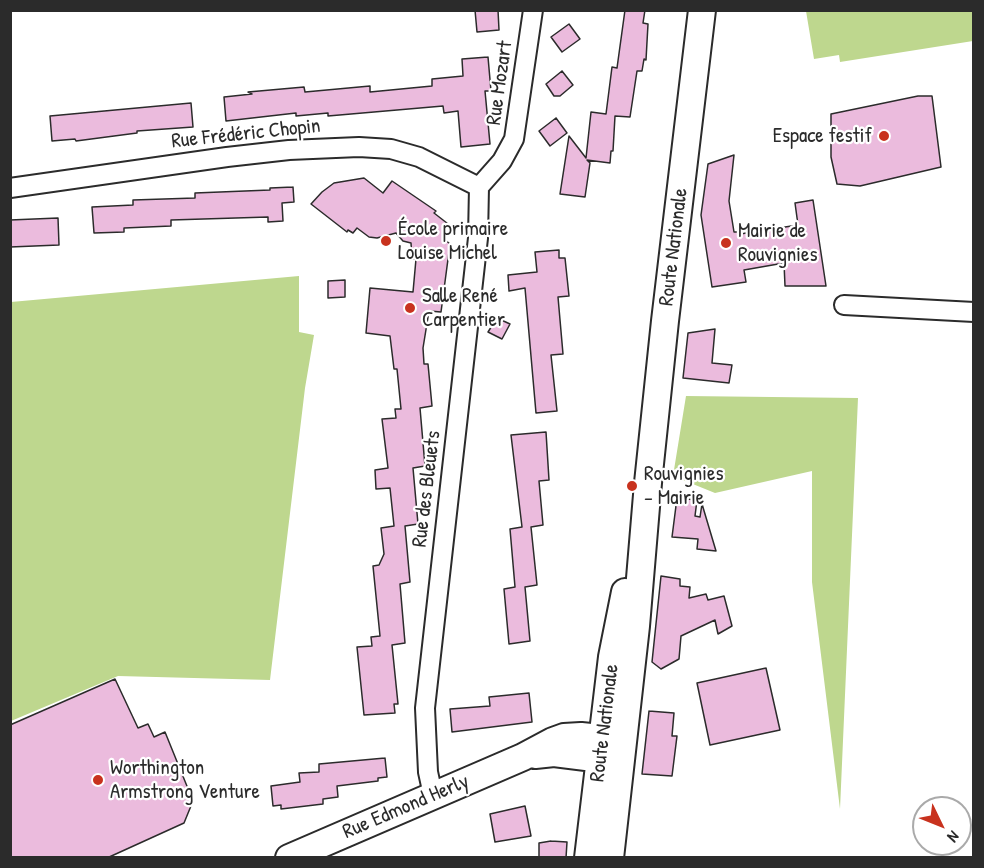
<!DOCTYPE html>
<meta charset="utf-8">
<style>
body{margin:0}
#map{position:relative;width:984px;height:868px;overflow:hidden;background:#fff;font-family:"Patrick Hand",sans-serif}
canvas{display:block}
.frame{position:absolute;inset:0;border:12px solid #2b2b2b;pointer-events:none}
.north{position:absolute;left:912px;top:796px;width:60px;height:60px;box-sizing:border-box;background:#fff;border:2px solid #aaa;border-radius:50%;rotate:133deg;font-size:16px;font-weight:700;line-height:24px;text-align:center;color:#2b2b2b}
.north::after{content:'';display:block;margin:auto;width:21px;height:27px;background:#c8321e;clip-path:polygon(50% 0,100% 100%,50% 72%,0 100%)}
</style>
<div id="map">
<canvas width="984" height="868"></canvas>
<div class="frame"></div>
<div class="north">N</div>
</div>
<script>
const c = document.querySelector('canvas').getContext('2d');
c.lineJoin = 'round';
function fill(path, color) { c.fillStyle = color; c.fill(path, 'evenodd'); }
const toPath = rows => new Path2D(rows.map(r => 'M' + r).join(''));
function trace(path, color, width, dash) { c.strokeStyle = color; c.lineWidth = width; c.lineCap = dash ? 'butt' : 'round'; c.setLineDash(dash || []); c.stroke(path); }
function label(font, color, halo, rows, align = 'center') {
  c.font = font + ' "Patrick Hand",sans-serif'; c.lineWidth = 4.5; c.setLineDash([]); c.textBaseline = 'middle'; c.strokeStyle = halo; c.fillStyle = color; for (const [text, x, y, turn = 0] of rows) {
    c.save(); c.translate(x, y); c.rotate((+turn || 0) * Math.PI / 180); c.textAlign = isNaN(turn) ? turn : align; if (halo) c.strokeText(text, 0, 0); c.fillText(text, 0, 0); c.restore();
  }
}
const green = toPath([
 [806,11,973,11,973,41,840,62,839,55,814,59],
 [299,276,299,332,314,335,305,388,270,680,118,676,11,721,11,302],
 [686,396,858,398,840,809,812,582,812,471,715,493,673,476]
]);
const building = toPath([
 [475,10,498,10,499,30,477,32,475,10],
 [625,10,645,10,643,23,648,24,646,60,644,59,642,71,637,71,630,117,615,116,613,151,611,151,610,163,587,160,590,163,585,197,560,194,569,136,586,158,591,112,606,114,612,67,617,68,625,10],
 [569,24,580,39,562,52,551,37,569,24],
 [488,57,491,91,485,91,490,144,461,147,458,111,444,113,443,106,328,116,328,113,296,116,296,113,226,121,224,97,252,94,248,92,304,87,305,92,370,86,370,92,432,86,432,79,463,76,462,59,488,57],
 [562,71,573,85,560,96,554,96,546,84,562,71],
 [918,96,932,96,941,167,860,186,837,184,831,157,831,114,918,96],
 [191,103,193,127,137,131,137,133,76,141,75,139,52,141,50,116,191,103],
 [556,118,567,133,550,146,539,131,556,118],
 [734,155,729,201,734,232,740,232,740,234,798,225,795,203,813,200,826,286,785,286,784,263,744,270,746,282,712,287,701,215,708,164,734,155],
 [364,178,383,193,392,181,436,211,434,213,452,227,444,239,450,244,441,312,429,311,423,348,424,364,428,364,432,406,420,408,425,466,413,468,418,524,405,526,410,582,400,584,405,643,392,645,398,704,394,704,395,713,364,715,357,647,372,646,371,637,380,636,373,566,379,565,384,554,381,528,394,526,390,488,376,489,375,470,388,468,382,419,396,418,395,409,401,409,397,369,394,369,390,336,366,333,370,288,413,292,416,259,412,259,411,243,403,241,396,233,377,238,369,237,357,228,353,233,348,230,347,232,311,204,322,192,334,183,364,178],
 [293,187,294,202,282,203,283,221,268,222,268,217,171,220,171,226,124,228,124,232,94,233,92,207,133,205,133,200,195,198,195,193,270,190,270,188,293,187],
 [58,218,59,245,10,247,10,220,58,218],
 [559,250,559,258,565,258,569,296,558,297,563,354,551,355,557,411,536,413,525,288,509,291,508,275,537,272,535,252,559,250],
 [345,280,345,297,328,298,328,281,345,280],
 [497,318,510,324,502,339,488,332,497,318],
 [715,329,712,363,732,365,729,383,683,378,688,333,715,329],
 [546,432,549,480,539,481,543,525,531,527,537,585,525,587,530,641,509,644,504,589,515,587,510,529,522,527,511,435,546,432],
 [677,498,697,500,695,516,700,517,702,504,716,551,697,549,698,539,672,537,677,498],
 [661,576,680,579,680,586,690,587,689,598,706,594,708,600,724,596,732,626,718,634,715,620,681,636,679,659,661,669,652,662,661,576],
 [766,668,780,730,710,745,697,683,766,668],
 [115,679,138,728,148,724,154,737,165,732,193,801,184,823,107,858,10,858,10,725,115,679],
 [529,693,532,722,452,732,450,709,490,706,489,697,529,693],
 [649,711,674,713,672,736,677,736,672,776,642,774,649,711],
 [385,758,387,777,378,778,378,781,337,786,338,797,323,799,323,804,281,809,281,805,273,806,271,786,300,782,299,773,319,772,319,764,385,758],
 [525,806,531,836,495,842,490,814,525,806],
 [551,841,567,842,566,858,539,858,539,843,551,841]
]);
const street = toPath([
 [479,187,502,161,514,139,533,10],
 [10,188,227,157,289,150,359,147,391,149,419,157,479,187],
 [844,305,974,312],
 [433,795,428,772,425,708,478,238,479,187]
]);
const secondary = toPath([
 [535,755,554,753,618,761],
 [289,858,523,757,553,741,564,737,581,736,620,740],
 [588,858,612,657,625,592],
 [610,858,636,626,648,483,665,321,702,10]
]);
const markers = [
 [884,136,6,"#c8321e"],
 [386,241,6,"#c8321e"],
 [726,243,6,"#c8321e"],
 [410,308,6,"#c8321e"],
 [632,486,6,"#c8321e"],
 [98,780,6,"#c8321e"]
];
const streetNames = [
 ["Rue Mozart",500,83,-82],
 ["Rue Frédéric Chopin",246,134,-6],
 ["Route Nationale",674,247,-83],
 ["Rue des Bleuets",427,489,-83],
 ["Route Nationale",605,723,-83],
 ["Rue Edmond Herly",406,807,-23]
];
const poiNames = [
 ["Espace festif",872,136,"right"],
 ["École primaire",398,229],
 ["Louise Michel",398,253],
 ["Mairie de",738,231],
 ["Rouvignies",738,255],
 ["Salle René",422,296],
 ["Carpentier",422,320],
 ["Rouvignies",644,474],
 ["– Mairie",644,498],
 ["Worthington",110,768],
 ["Armstrong Venture",110,792]
];
fill(green, '#bed78e');
fill(building, '#ebbbdd');
trace(building, '#2b2b2b', 1.5);
trace(street, '#2b2b2b', 22);
trace(secondary, '#2b2b2b', 30);
trace(street, '#fff', 18);
trace(secondary, '#fff', 26);
for (const [x, y, r, color] of markers) { const dot = new Path2D(); dot.arc(x, y, r, 0, 2 * Math.PI); c.fillStyle = color; c.fill(dot); trace(dot, '#fff', 2); }
label('21px', '#2b2b2b', '#fff', streetNames);
label('21px', '#2b2b2b', '#fff', poiNames, 'left');
</script>
